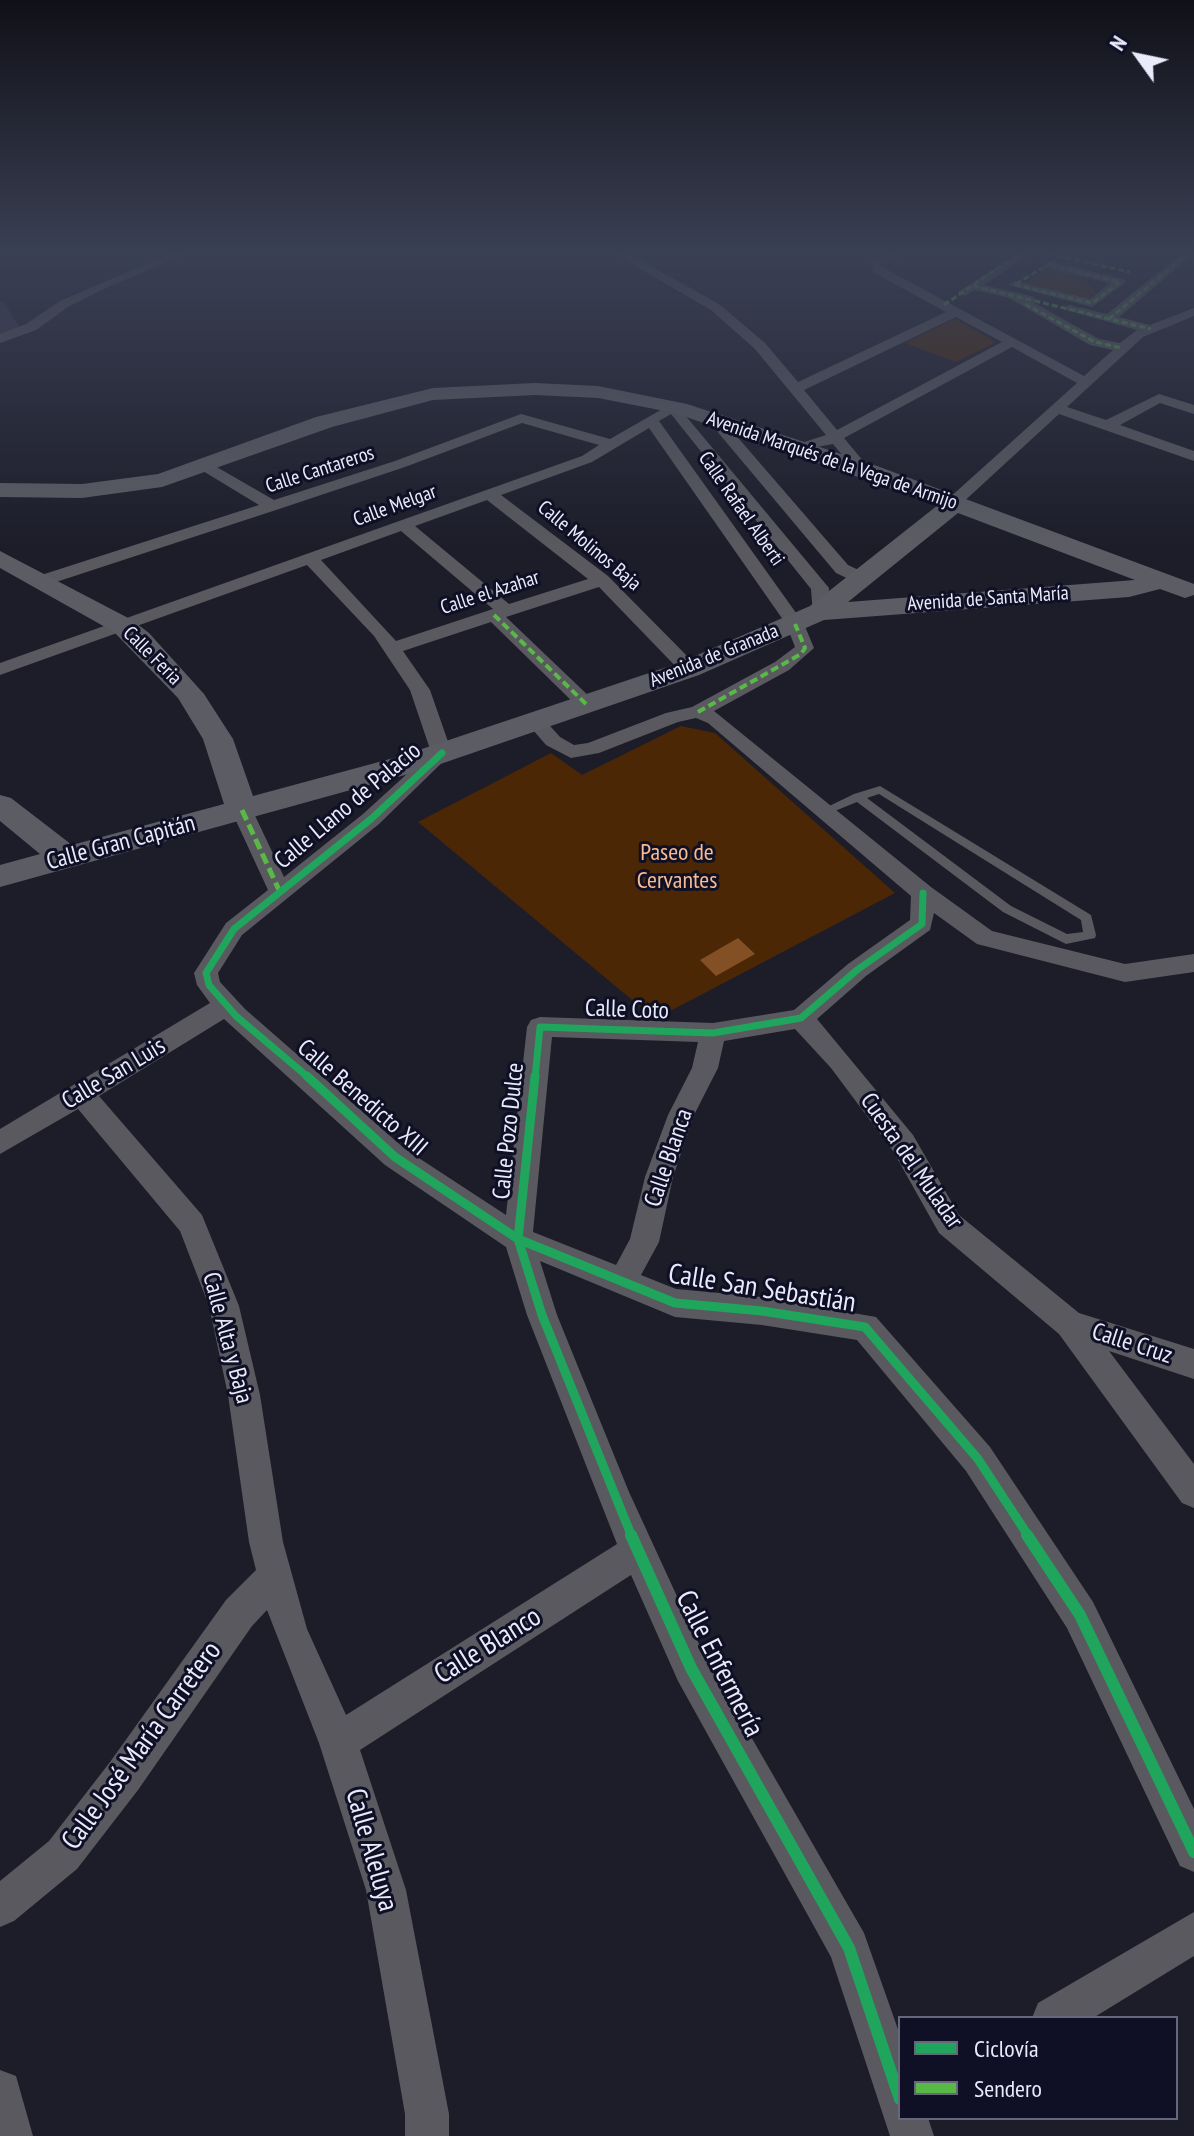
<!DOCTYPE html>
<meta charset="utf-8">
<style>
body{margin:0}
#map{position:relative;width:1194px;height:2136px;overflow:hidden;background:#1d1d29;font-family:"PT Sans Narrow",sans-serif}
canvas{display:block}
.legend{position:absolute;left:898px;top:2016px;width:280px;height:104px;box-sizing:border-box;background:#0f0f25;border:2px solid #66677b;margin:0;padding:10px 14px;list-style:none;font-size:24px;color:#e9ebfb}
.legend li{display:flex;align-items:center;gap:16px;height:40px}
.legend b{width:40px;border:2px solid #66677b}
.north{position:absolute;left:1098px;top:16px;width:80px;height:80px;-webkit-text-stroke:6px #0f0f25;paint-order:stroke;rotate:303deg;font-size:22px;font-weight:700;line-height:32px;text-align:center;color:#e9ebfb}
.north::after{content:'';display:block;margin:auto;width:28px;height:36px;background:#e9ebfb;clip-path:polygon(50% 0,100% 100%,50% 72%,0 100%)}
</style>
<div id="map">
<canvas width="1194" height="2136"></canvas>
<ul class="legend">
<li><b style="height:10px;background:#20a55d"></b>Ciclovía</li>
<li><b style="height:10px;background:#58b947"></b>Sendero</li>
</ul>
<div class="north">N</div>
</div>
<script>
const c = document.querySelector('canvas').getContext('2d');
c.lineJoin = 'round';
function fill(path, color) { c.fillStyle = color; c.fill(path, 'evenodd'); }
const toPath = rows => new Path2D(rows.map(r => 'M' + r).join(''));
function trace(path, color, width, dash) { c.strokeStyle = color; c.lineWidth = width; c.lineCap = dash ? 'butt' : 'round'; c.setLineDash(dash || []); c.stroke(path); }
function label(font, color, halo, rows, align = 'center') {
  c.font = font + ' "PT Sans Narrow",sans-serif'; c.lineWidth = 6; c.setLineDash([]); c.textBaseline = 'middle'; c.strokeStyle = halo; c.fillStyle = color; for (const [text, x, y, turn = 0] of rows) {
    c.save(); c.translate(x, y); c.rotate((+turn || 0) * Math.PI / 180); c.textAlign = isNaN(turn) ? turn : align; if (halo) c.strokeText(text, 0, 0); c.fillText(text, 0, 0); c.restore();
  }
}
const green = toPath([
 [1048,266,1078,273,1096,292,1087,300,1023,285],
 [955,319,996,342,956,362,905,343],
 [681,726,715,733,895,893,655,1019,418,822,551,753,582,775]
]);
const water = toPath([
 [738,938,755,954,716,976,700,960]
]);
const building = toPath([
 [3,301,22,331,0,337,0,302]
]);
const lane = toPath([
 [880,786,1091,915,1096,935,1095,938,1066,944,1003,912,857,802,825,815,819,811,854,794,880,786],
 [879,794,1081,920,1083,932,1067,934,1011,906,867,798,879,794]
]);
const street = toPath([
 [174,252,191,252,108,287,68,307,36,330,0,343,0,334,26,324,60,301,174,252],
 [611,252,626,252,719,304,765,343,798,382,946,312,873,272,871,259,892,252,909,252,881,264,882,267,1084,376,1113,350,1090,345,1009,298,975,290,964,296,958,292,1020,252,1034,252,984,285,1035,297,1034,303,1099,339,1120,343,1137,330,1063,309,1069,305,1107,314,1181,254,1189,254,1189,258,1119,317,1150,325,1194,308,1194,316,1143,337,1067,407,1106,420,1159,394,1194,405,1194,414,1160,403,1120,425,1194,451,1194,461,1059,414,960,505,948,505,948,499,1077,383,1012,347,844,438,869,468,866,471,856,471,833,444,795,451,795,445,826,435,755,349,711,310,611,252],
 [956,317,1002,342,837,430,804,390,956,317],
 [1049,261,1124,279,1126,282,1092,307,1009,285,1015,281,1090,299,1110,283,1045,268,1043,265,1049,261],
 [673,403,685,405,685,415,829,588,828,612,819,617,813,616,811,589,671,414,659,421,804,624,814,648,789,670,714,711,931,887,992,931,1125,964,1194,954,1194,972,1125,982,977,944,934,913,930,930,866,976,817,1019,913,1135,959,1215,1079,1313,1194,1349,1194,1379,1109,1351,1194,1464,1194,1508,1182,1503,1059,1334,939,1233,893,1151,831,1068,795,1029,724,1041,718,1068,694,1115,673,1177,659,1242,641,1275,676,1289,762,1297,876,1317,990,1447,1093,1602,1194,1809,1194,1872,1180,1866,1067,1628,966,1471,857,1340,762,1325,675,1317,540,1261,557,1315,629,1492,704,1655,864,1933,900,2035,900,2118,928,2118,934,2136,890,2136,831,1957,678,1681,631,1575,360,1750,406,1890,449,2114,449,2136,405,2136,405,2114,366,1890,319,1743,267,1610,252,1626,138,1790,77,1869,14,1921,0,1927,0,1881,49,1841,110,1762,226,1600,256,1570,249,1542,228,1395,209,1306,180,1231,78,1109,0,1154,0,1129,210,1003,197,985,194,973,226,923,268,890,231,810,234,805,250,805,284,877,363,814,431,752,410,690,374,636,307,565,0,675,0,663,582,456,599,445,522,423,405,467,279,509,47,585,35,585,35,577,259,505,198,468,198,462,208,462,274,500,395,461,521,414,610,439,673,403],
 [649,428,786,624,795,647,775,662,692,707,666,713,588,743,574,745,560,737,543,718,536,716,526,722,546,745,571,758,599,753,678,722,696,718,708,723,911,896,910,920,848,964,794,1010,713,1023,540,1017,531,1020,527,1027,506,1215,405,1149,245,1009,220,982,218,973,242,935,379,824,452,753,430,690,403,651,491,622,579,708,593,708,596,704,593,700,506,617,599,587,682,673,696,673,696,665,608,576,501,495,592,462,649,428],
 [487,500,588,579,509,604,415,526,487,500],
 [401,531,493,609,396,641,321,560,401,531],
 [224,1019,385,1165,506,1247,527,1315,617,1544,346,1715,307,1629,283,1542,260,1395,239,1306,202,1215,99,1096,224,1019],
 [552,1037,698,1042,692,1068,668,1115,645,1177,630,1239,616,1265,533,1232,552,1037],
 [711,418,721,418,848,565,867,574,867,582,855,582,836,573,711,424,711,418],
 [1194,1912,1194,1956,1093,2018,1032,2018,1038,2003,1194,1912],
 [0,2070,16,2076,33,2136,0,2136,0,2070]
]);
const secondary = toPath([
 [535,383,598,386,687,404,869,463,1194,584,1194,595,1185,598,1160,589,1129,597,824,620,699,675,423,770,0,887,0,865,40,854,0,821,0,795,11,798,72,845,224,804,203,739,178,698,114,632,0,568,0,551,132,620,149,633,204,694,233,739,253,796,401,756,679,663,810,606,938,505,675,413,598,398,535,395,433,400,332,427,162,487,82,498,0,497,0,483,82,484,158,474,316,417,433,388,535,383],
 [958,513,1135,580,848,602,958,513]
]);
const quietFar2 = toPath([
 [1039,252,1130,272],
 [1016,284,1056,260],
 [1015,285,1092,303,1120,282,1049,265],
 [973,286,1151,329],
 [1025,304,1095,342,1122,348],
 [944,305,1005,263,1028,252],
 [1109,319,1185,256]
]);
const quietFar1 = toPath([
 [494,615,586,704],
 [698,712,801,654,805,648,795,624]
]);
const quiet = toPath([
 [242,810,279,890]
]);
const cyclewayFar2 = toPath([
 [309,1078,236,1016,209,985,206,973,234,929,371,819,442,753],
 [535,1078,540,1027,713,1033,801,1018,857,970,922,924,923,893]
]);
const cyclewayFar1 = toPath([
 [307,1076,395,1157,518,1239,675,1303,762,1311,865,1327,978,1459,1029,1537],
 [535,1076,518,1239,542,1315,632,1537]
]);
const cycleway = toPath([
 [631,1535,691,1668,849,1948,900,2099],
 [1027,1535,1080,1615,1194,1852]
]);
const farStreetnames = [
 ["Avenida Marqués de la Vega de Armijo",832,461,19],
 ["Calle Cantareros",320,470,-18],
 ["Calle Melgar",395,506,-20],
 ["Calle Rafael Alberti",741,509,55],
 ["Calle Molinos Baja",589,546,40],
 ["Calle el Azahar",490,593,-18],
 ["Avenida de Santa María",988,599,-4],
 ["Calle Feria",152,656,45],
 ["Avenida de Granada",714,656,-22]
];
const streetNames = [
 ["Calle Llano de Palacio",348,806,-40],
 ["Calle Gran Capitán",121,843,-15],
 ["Calle Coto",627,1010,2],
 ["Calle San Luis",114,1074,-31],
 ["Calle Benedicto XIII",362,1098,41],
 ["Calle Pozo Dulce",509,1131,-84],
 ["Calle Blanca",669,1158,-71],
 ["Cuesta del Muladar",911,1161,55],
 ["Calle Alta y Baja",227,1338,75],
 ["Calle Cruz",1132,1344,18]
];
const parkNames = [
 ["Paseo de",677,853],
 ["Cervantes",677,881]
];
const nearStreetnames = [
 ["Calle San Sebastián",762,1289,9],
 ["Calle Blanco",488,1646,-32],
 ["Calle Enfermería",719,1664,63],
 ["Calle José María Carretero",142,1746,-54],
 ["Calle Aleluya",371,1850,74]
];
fill(green, '#4b2706');
fill(water, '#834f24');
fill(building, '#373649');
fill(lane, '#59595f');
fill(street, '#59595f');
fill(secondary, '#5c5d64');
trace(quietFar2, '#58b947', 3, [6, 3]);
trace(quietFar1, '#58b947', 4, [8, 4]);
trace(quiet, '#58b947', 5, [11, 5]);
trace(cyclewayFar2, '#20a55d', 7);
trace(cyclewayFar1, '#20a55d', 9);
trace(cycleway, '#20a55d', 12);
const sky = c.createLinearGradient(0, 0, 0, 551);
sky.addColorStop(0, '#101017');
sky.addColorStop(0.46, '#3a4054');
sky.addColorStop(1, '#3a405400');
c.fillStyle = sky;
c.fillRect(0, 0, 1194, 551);
label('20px', '#e9ebfb', '#0f0f25', farStreetnames);
label('24px', '#e9ebfb', '#0f0f25', streetNames);
label('24px', '#f8bc8f', '#0f0f25', parkNames);
label('28px', '#e9ebfb', '#0f0f25', nearStreetnames);
</script>
